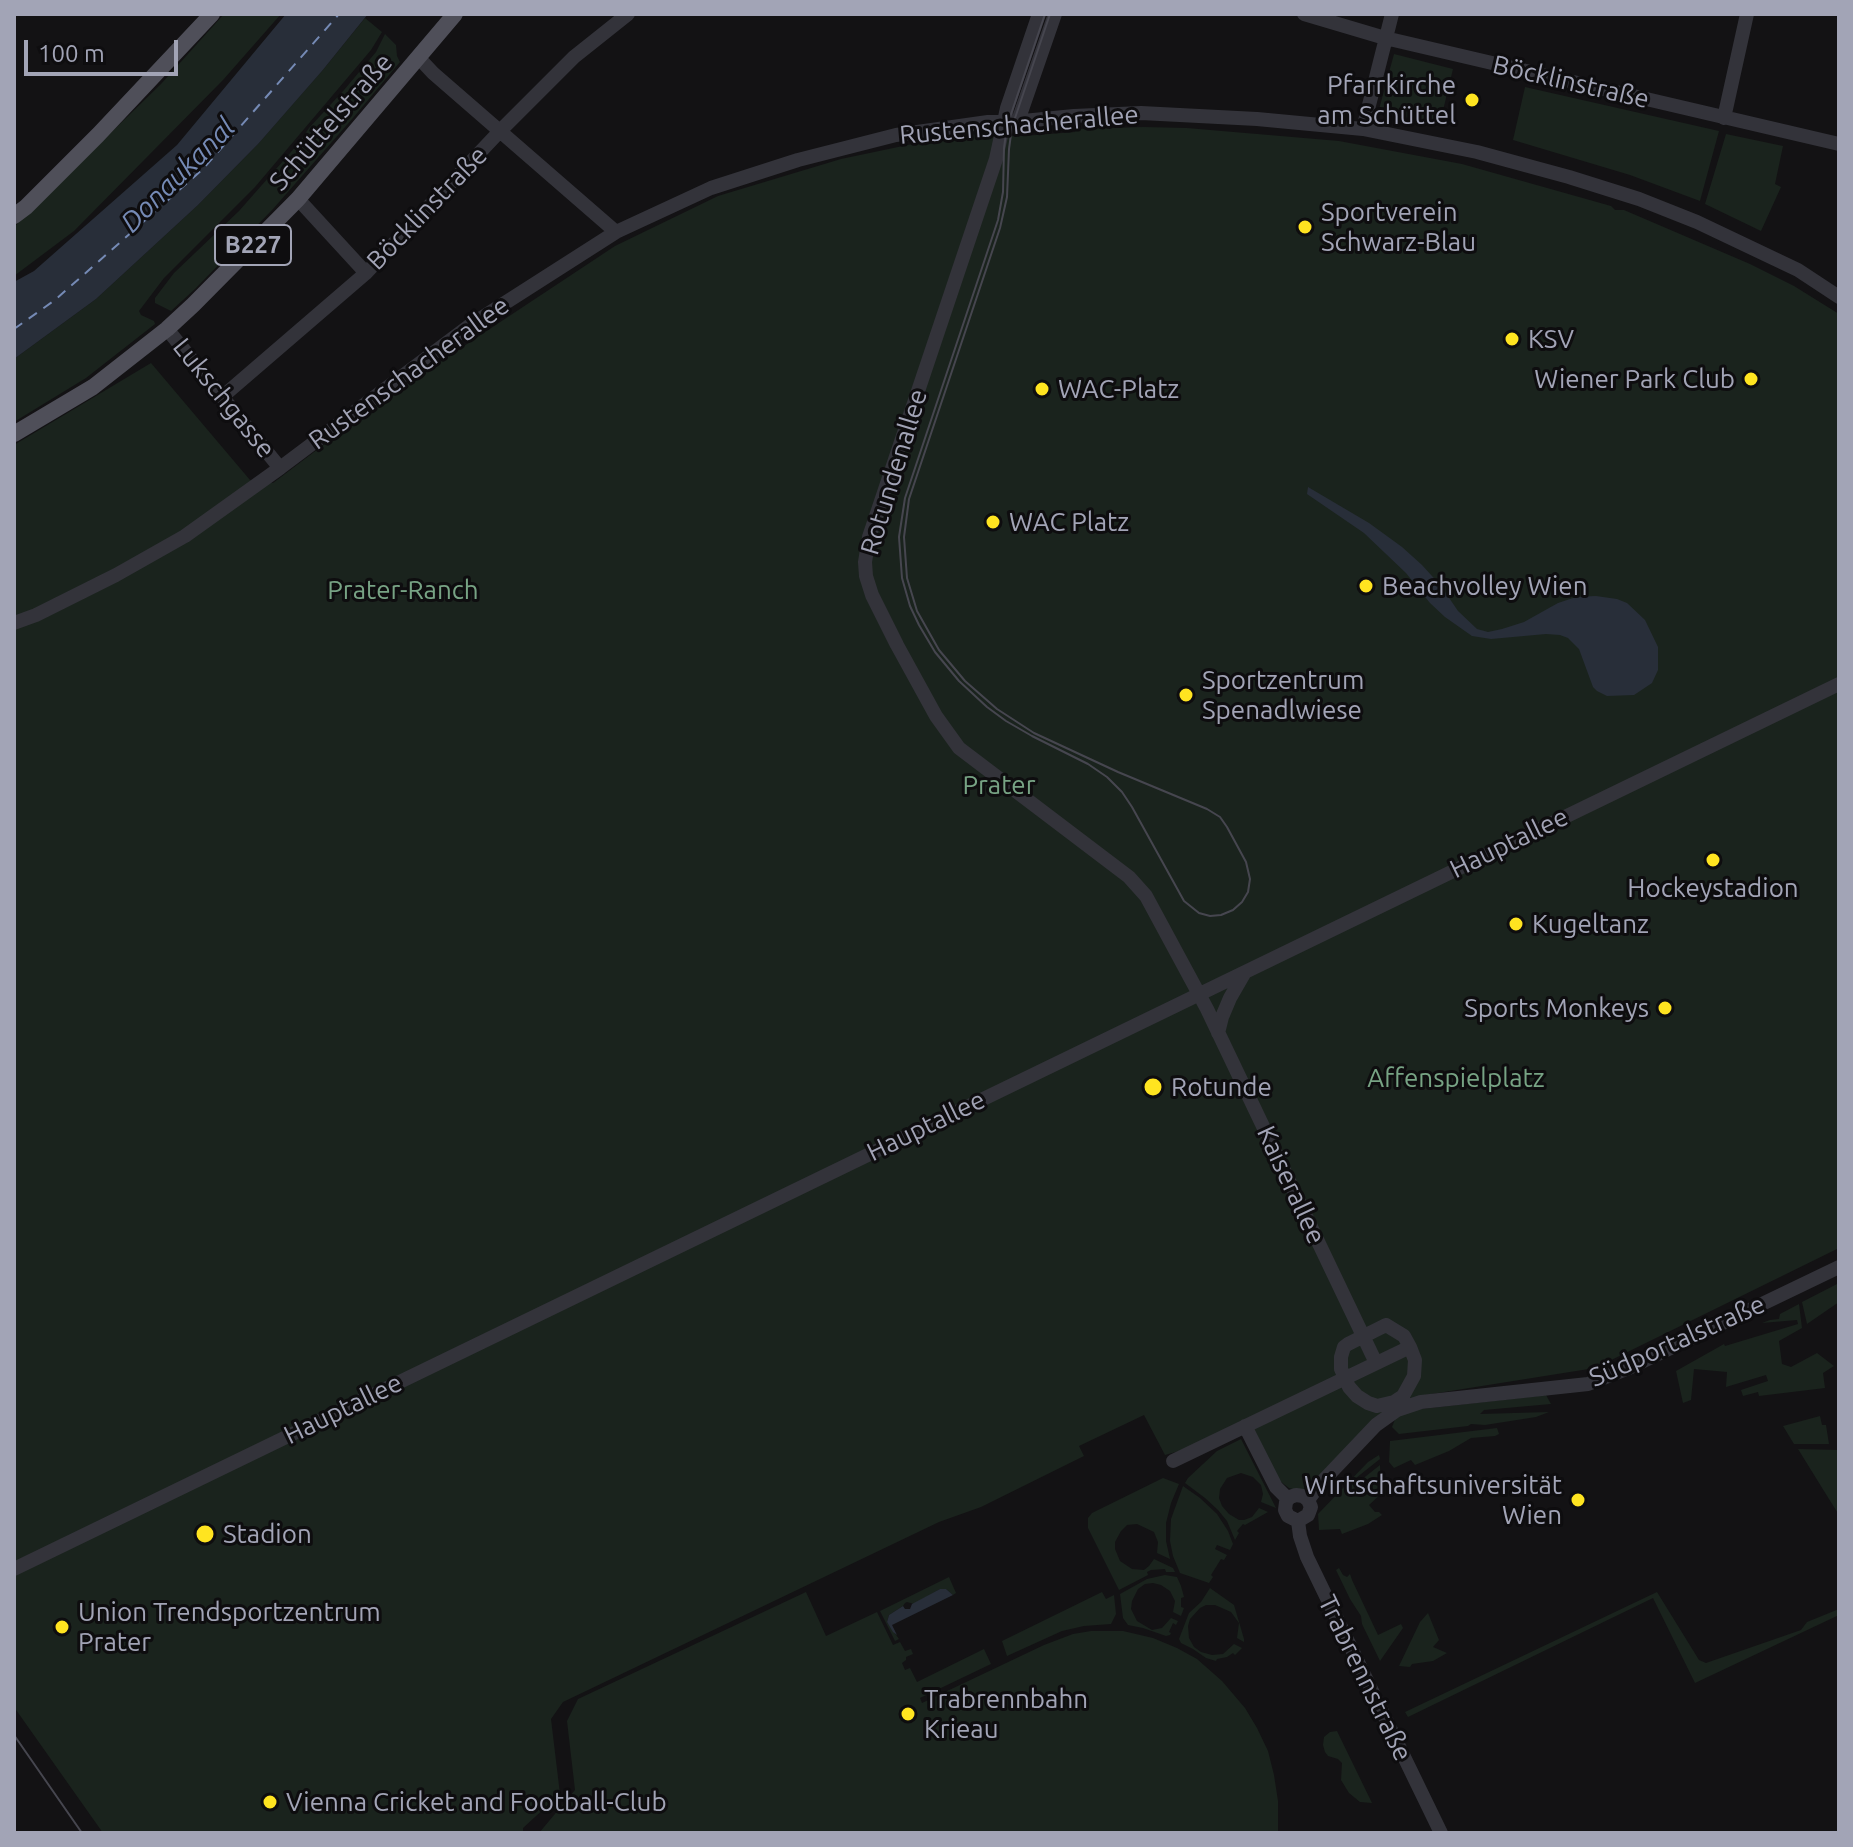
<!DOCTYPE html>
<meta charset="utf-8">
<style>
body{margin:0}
#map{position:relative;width:1853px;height:1847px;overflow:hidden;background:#131214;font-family:Ubuntu,sans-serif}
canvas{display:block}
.frame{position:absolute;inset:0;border:16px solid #a2a4b6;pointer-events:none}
.scale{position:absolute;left:24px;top:40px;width:154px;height:36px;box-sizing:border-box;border:4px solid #a2a4b6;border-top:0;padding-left:10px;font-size:24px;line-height:28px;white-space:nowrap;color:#a2a4b6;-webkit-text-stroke:6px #0e0d0f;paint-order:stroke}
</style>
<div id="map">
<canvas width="1853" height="1847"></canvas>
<div class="frame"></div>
<div class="scale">100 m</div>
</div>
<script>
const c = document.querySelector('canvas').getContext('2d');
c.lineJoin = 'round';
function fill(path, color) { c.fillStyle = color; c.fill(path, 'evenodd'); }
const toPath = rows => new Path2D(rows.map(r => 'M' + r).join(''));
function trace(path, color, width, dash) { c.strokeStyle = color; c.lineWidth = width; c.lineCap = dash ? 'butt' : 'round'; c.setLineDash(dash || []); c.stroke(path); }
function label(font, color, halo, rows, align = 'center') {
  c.font = font + ' Ubuntu,sans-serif'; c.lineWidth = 6; c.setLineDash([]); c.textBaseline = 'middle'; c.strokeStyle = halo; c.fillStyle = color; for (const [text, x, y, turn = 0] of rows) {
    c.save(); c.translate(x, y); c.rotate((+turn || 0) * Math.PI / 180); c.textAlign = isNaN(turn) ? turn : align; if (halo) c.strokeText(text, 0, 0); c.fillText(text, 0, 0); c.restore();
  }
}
const green = toPath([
 [224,14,281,14,223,80,74,231,14,276,14,227,161,84],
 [365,18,382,32,371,50,255,187,164,278,139,311,141,315,154,321,155,324,86,378,14,422,14,359,96,299,198,205,259,143,322,71],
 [385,34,396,45,397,56,400,62,353,118,273,209,195,289,171,311,155,303,155,298,174,273,239,211,298,144,309,128,344,90,376,52],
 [1394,54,1453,69,1440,123,1378,113],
 [1525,87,1719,131,1700,201,1630,175,1513,140],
 [1143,127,1187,128,1339,141,1462,164,1611,206,1615,210,1624,210,1750,264,1794,286,1839,314,1839,1248,1595,1368,1419,1396,1308,1487,1299,1491,1289,1488,1276,1478,1254,1430,1165,1455,1144,1415,1079,1446,1084,1456,981,1507,939,1522,563,1702,551,1719,560,1794,523,1828,523,1833,103,1833,14,1707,14,445,151,363,250,480,273,483,387,397,615,246,718,196,841,159,960,134,1023,136,1075,132,1076,129],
 [1726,134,1783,146,1775,184,1781,187,1761,231,1705,204],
 [1839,1283,1839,1302,1807,1324,1802,1302],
 [1799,1304,1802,1328,1779,1341,1782,1364,1791,1367,1817,1353,1834,1366,1823,1373,1825,1388,1759,1396,1758,1392,1743,1396,1741,1390,1768,1381,1766,1375,1726,1387,1727,1372,1694,1369,1691,1400,1683,1403,1676,1371,1724,1344,1725,1346,1798,1324,1797,1320,1762,1323,1770,1320,1779,1319,1780,1314],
 [1546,1395,1551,1404,1484,1410,1480,1414,1549,1412,1536,1417,1485,1425,1471,1424,1468,1426,1399,1434,1392,1427,1396,1417,1413,1410],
 [1820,1416,1822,1425,1826,1425,1829,1444,1794,1444,1783,1426],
 [1497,1428,1499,1434,1495,1436,1471,1438,1449,1451,1415,1465,1411,1460,1394,1468,1389,1462,1390,1441],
 [1241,1439,1276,1508,1261,1502,1263,1494,1261,1485,1253,1477,1241,1473,1227,1478,1220,1489,1219,1498,1222,1506,1229,1514,1239,1520,1244,1520,1252,1517,1259,1508,1268,1512,1245,1525,1243,1524,1237,1531,1239,1533,1235,1540,1227,1521,1218,1510,1205,1498,1185,1483,1188,1478,1217,1451],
 [1798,1449,1839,1450,1839,1515,1824,1491],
 [1379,1455,1380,1459,1356,1478,1356,1484,1380,1465,1381,1494,1369,1505,1375,1512,1379,1512,1382,1515,1368,1524,1342,1534,1340,1529,1319,1530,1318,1514,1368,1462],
 [1163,1478,1179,1484,1171,1503,1166,1523,1166,1541,1170,1559,1157,1553,1158,1542,1154,1532,1137,1524,1127,1525,1121,1531,1115,1542,1115,1549,1120,1561,1132,1569,1144,1570,1149,1566,1154,1559,1173,1568,1175,1572,1166,1572,1165,1569,1151,1570,1147,1572,1148,1575,1119,1590,1088,1528,1088,1518,1092,1513],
 [1183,1486,1200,1498,1217,1514,1228,1531,1233,1544,1230,1550,1217,1545,1215,1549,1227,1555,1224,1560,1221,1559,1211,1575,1213,1577,1209,1583,1180,1573,1173,1556,1170,1541,1171,1519],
 [1339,1568,1343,1575,1347,1577,1350,1574,1352,1580,1378,1635,1401,1624,1403,1628,1380,1661,1362,1624,1361,1616,1350,1599,1336,1570],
 [1165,1575,1177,1577,1181,1586,1184,1597,1181,1598,1181,1607,1184,1608,1181,1616,1173,1612,1175,1601,1170,1591,1161,1585,1153,1583,1145,1584,1138,1589,1132,1601,1131,1609,1137,1621,1152,1630,1162,1628,1171,1618,1178,1621,1176,1625,1173,1623,1169,1632,1171,1633,1170,1635,1166,1636,1143,1628,1128,1625,1123,1618,1120,1594,1147,1579],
 [949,1577,956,1593,953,1595,946,1589,940,1589,914,1604,907,1602,905,1603,903,1606,889,1615,887,1622,899,1639,895,1641,880,1611],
 [1210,1588,1234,1605,1244,1639,1244,1642,1237,1638,1239,1623,1231,1612,1215,1605,1206,1605,1200,1608,1190,1619,1188,1626,1189,1638,1194,1647,1201,1652,1212,1655,1223,1654,1234,1644,1242,1648,1235,1655,1233,1653,1227,1657,1217,1659,1216,1661,1206,1658,1193,1649,1181,1643,1179,1639,1189,1613,1201,1602],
 [806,1592,826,1636,877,1612,893,1645,900,1642,905,1651,911,1649,913,1654,906,1657,906,1660,902,1663,905,1670,910,1668,917,1682,984,1649,991,1664,920,1698,922,1703,1044,1645,1073,1634,1091,1631,1123,1631,1153,1638,1177,1648,1197,1659,1222,1681,1245,1708,1257,1728,1268,1751,1274,1775,1278,1801,1278,1833,539,1833,575,1790,567,1721,578,1699],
 [1102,1592,1106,1599,1114,1595,1116,1614,1111,1624,1084,1626,1062,1631,1007,1656,1002,1641],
 [1657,1592,1699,1660,1706,1663,1801,1630,1807,1622,1839,1609,1839,1615,1695,1683,1653,1598,1408,1717,1405,1712],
 [1428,1613,1439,1640,1433,1647,1447,1653,1433,1661,1412,1664,1410,1667,1399,1666,1420,1622],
 [1337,1731,1372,1803,1360,1802,1349,1793,1341,1780,1342,1763,1338,1759,1328,1756,1325,1752,1323,1745,1324,1737,1330,1732]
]);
const water = toPath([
 [286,14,368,14,322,71,259,143,198,205,96,299,14,359,14,282,34,271,177,145],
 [1308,487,1369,523,1402,547,1422,565,1441,586,1458,611,1477,629,1488,632,1502,629,1524,622,1558,603,1576,597,1596,596,1617,599,1627,603,1645,620,1658,647,1658,670,1652,683,1634,695,1607,696,1597,691,1593,687,1579,649,1568,638,1560,635,1546,634,1491,639,1472,636,1445,617,1430,603,1406,573,1364,533,1307,494],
 [940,1589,946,1589,953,1595,892,1625,897,1635,893,1632,887,1622,889,1615,903,1606,905,1609,910,1609,912,1604]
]);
const ferry = toPath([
 [14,329,55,300,203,169,339,14]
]);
const minor = toPath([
 [1039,14,1007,108,996,159,869,537,865,562,866,576,872,595,897,645,936,716,959,748,1129,877,1146,896,1207,1009,1376,1363],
 [1304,14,1385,38,1839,144],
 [418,57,433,73,616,232],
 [1724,118,1747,14],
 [1018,121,1055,14],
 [1363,129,1392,14],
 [298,199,366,273],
 [167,329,280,468],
 [222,397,366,273,500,131,574,57,628,14],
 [14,623,36,615,116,575,185,536,280,468,469,326,616,232,711,188,798,160,896,135,988,122,1013,122,1074,116,1141,113,1257,119,1363,129,1477,152,1569,177,1639,199,1697,222,1798,270,1839,297],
 [1218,1033,1222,1017,1230,998,1245,972],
 [1386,1325,1404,1336,1410,1347,1415,1360,1414,1376,1403,1396,1394,1402,1377,1406,1368,1403,1357,1396,1349,1387,1341,1369,1341,1357,1344,1347,1348,1344,1386,1325],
 [1245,1426,1276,1487,1288,1499],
 [1173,1461,1410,1347],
 [1298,1521,1308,1515,1311,1507,1308,1500,1319,1485,1376,1425,1397,1410,1421,1402,1588,1384,1629,1368,1839,1267],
 [1298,1521,1300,1536,1307,1557,1441,1833],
 [1298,1521,1288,1516,1285,1510,1286,1502,1290,1497,1296,1495,1303,1496,1308,1500],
 [14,1569,1839,684]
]);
const major = toPath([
 [14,216,26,207,98,135,212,14],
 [14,434,93,387,167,329,193,305,298,199,455,14]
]);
const tram = toPath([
 [1045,14,1007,126,1004,148,1003,192,998,220,905,498,899,537,902,578,910,606,919,625,935,652,959,681,987,707,1006,721,1032,736,1088,764,1107,777,1122,792,1132,807,1184,901,1199,913,1210,916,1221,915,1233,910,1242,902,1248,892,1250,879,1246,862,1227,827,1220,817,1207,809,1118,772,1034,733,997,709,965,681,939,650,917,611,907,578,904,537,909,499,1000,228,1007,197,1009,149,1012,127,1050,14],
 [14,1735,82,1833]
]);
const markers = [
 [1472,100,8,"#ffe420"],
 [1305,227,8,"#ffe420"],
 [1512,339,8,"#ffe420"],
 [1751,379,8,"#ffe420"],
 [1042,389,8,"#ffe420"],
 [993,522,8,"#ffe420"],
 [1366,586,8,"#ffe420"],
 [1186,695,8,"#ffe420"],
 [1713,860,8,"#ffe420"],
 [1516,924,8,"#ffe420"],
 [1665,1008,8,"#ffe420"],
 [1153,1087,10,"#ffe420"],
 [1578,1500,8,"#ffe420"],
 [205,1534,10,"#ffe420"],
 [62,1627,8,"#ffe420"],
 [908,1714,8,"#ffe420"],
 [270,1802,8,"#ffe420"]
];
const shields = [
 [253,245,76]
];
const shieldNames = [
 ["B227",253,245]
];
const streetNames = [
 ["Böcklinstraße",1571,82,13],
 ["Schüttelstraße",331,122,-49],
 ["Rustenschacherallee",1019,125,-5],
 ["Böcklinstraße",427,208,-46],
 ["Rustenschacherallee",409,373,-36],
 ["Lukschgasse",224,398,51],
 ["Rotundenallee",894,472,-73],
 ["Hauptallee",1509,843,-26],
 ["Hauptallee",926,1126,-26],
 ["Kaiserallee",1291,1185,65],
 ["Südportalstraße",1677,1341,-24],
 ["Hauptallee",343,1409,-26],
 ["Trabrennstraße",1365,1678,64]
];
const poiNames = [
 ["Pfarrkirche",1456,85,"right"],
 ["am Schüttel",1456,115,"right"],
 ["Sportverein",1321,212],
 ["Schwarz-Blau",1321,242],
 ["KSV",1528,339],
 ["Wiener Park Club",1735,379,"right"],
 ["WAC-Platz",1058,389],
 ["WAC Platz",1009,522],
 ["Beachvolley Wien",1382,586],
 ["Sportzentrum",1202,680],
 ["Spenadlwiese",1202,710],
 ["Hockeystadion",1713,888,"center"],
 ["Kugeltanz",1532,924],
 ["Sports Monkeys",1649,1008,"right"],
 ["Rotunde",1171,1087],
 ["Wirtschaftsuniversität",1562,1485,"right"],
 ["Wien",1562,1515,"right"],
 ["Stadion",223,1534],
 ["Union Trendsportzentrum",78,1612],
 ["Prater",78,1642],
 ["Trabrennbahn",924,1699],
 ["Krieau",924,1729],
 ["Vienna Cricket and Football-Club",286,1802]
];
const parkNames = [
 ["Prater-Ranch",403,590],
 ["Prater",999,785],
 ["Affenspielplatz",1456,1078]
];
const waterNames = [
 ["Donaukanal",178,175,-45]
];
fill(green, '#1a231d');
fill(water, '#282e39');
trace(ferry, '#758ab5', 2, [10, 8]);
trace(minor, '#33333a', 14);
trace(major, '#4f4f59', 16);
trace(tram, '#46464f', 2);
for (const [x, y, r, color] of markers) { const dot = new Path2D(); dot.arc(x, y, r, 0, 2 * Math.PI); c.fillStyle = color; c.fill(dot); trace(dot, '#0e0d0f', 3); }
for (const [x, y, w] of shields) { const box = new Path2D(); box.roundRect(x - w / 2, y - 20, w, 40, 6); c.fillStyle = '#0e0d0f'; c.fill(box); trace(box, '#a2a4b6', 2); }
label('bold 24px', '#a2a4b6', null, shieldNames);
label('26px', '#a2a4b6', '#0e0d0f', streetNames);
label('26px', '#a2a4b6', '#0e0d0f', poiNames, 'left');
label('26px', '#77a384', '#0e0d0f', parkNames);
label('italic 28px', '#758ab5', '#0e0d0f', waterNames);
</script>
